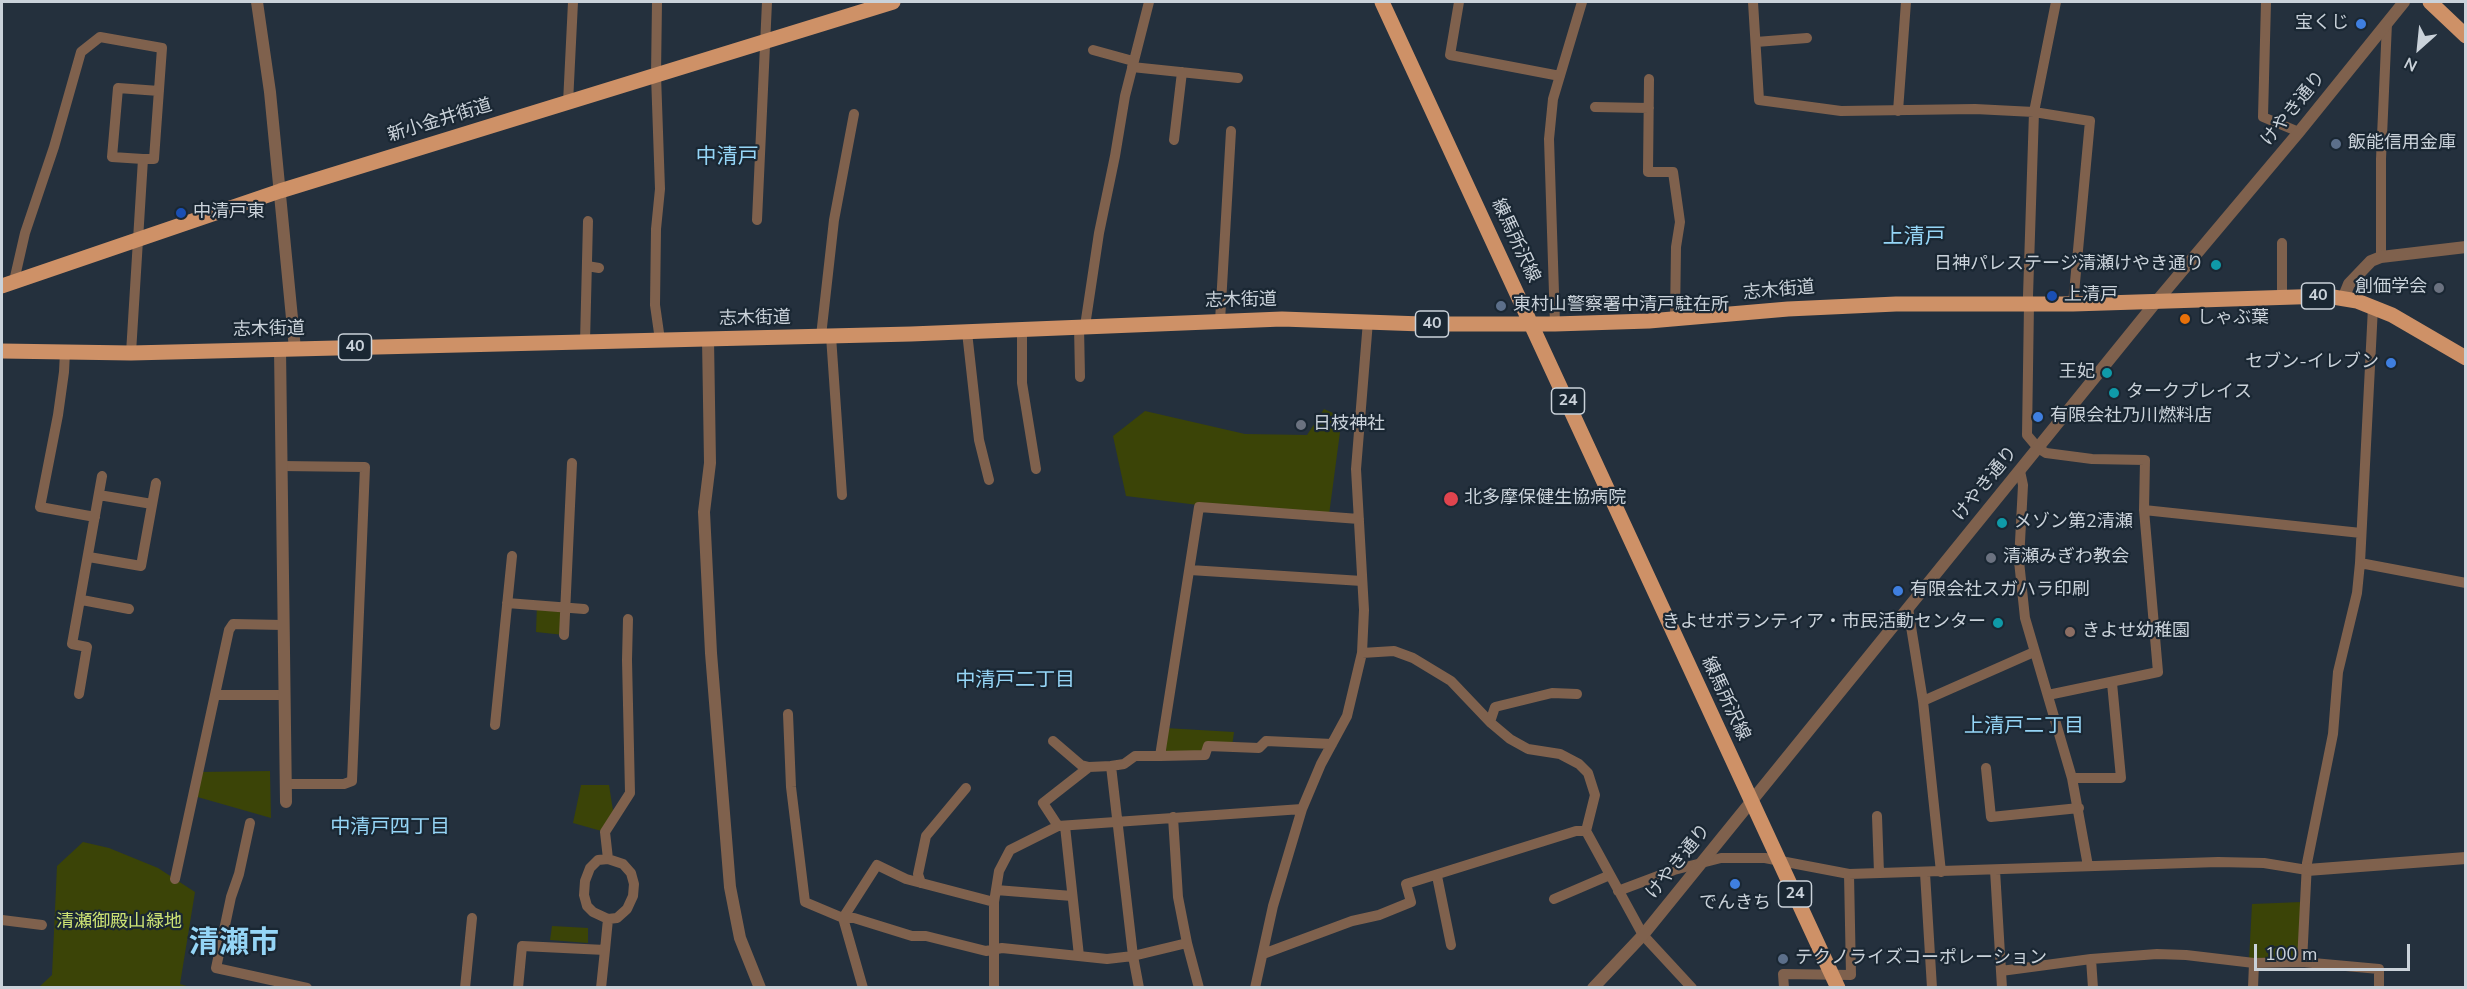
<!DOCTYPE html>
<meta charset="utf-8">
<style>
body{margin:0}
#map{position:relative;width:2467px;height:989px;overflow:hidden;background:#24303d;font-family:"Nunito Sans",sans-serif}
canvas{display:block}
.frame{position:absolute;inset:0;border:3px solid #cad2da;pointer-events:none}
.north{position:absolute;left:2389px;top:18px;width:60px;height:60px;-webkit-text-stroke:4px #1a2733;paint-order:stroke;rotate:207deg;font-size:16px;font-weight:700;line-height:24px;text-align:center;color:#cad2da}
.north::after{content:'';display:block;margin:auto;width:21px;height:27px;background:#cad2da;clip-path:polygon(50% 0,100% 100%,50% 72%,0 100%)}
.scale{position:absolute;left:2254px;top:944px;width:156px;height:27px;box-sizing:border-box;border:3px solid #cad2da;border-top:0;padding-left:8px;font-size:18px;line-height:21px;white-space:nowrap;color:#cad2da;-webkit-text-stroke:4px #1a2733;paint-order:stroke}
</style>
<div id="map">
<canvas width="2467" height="989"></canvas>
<div class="frame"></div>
<div class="north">N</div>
<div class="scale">100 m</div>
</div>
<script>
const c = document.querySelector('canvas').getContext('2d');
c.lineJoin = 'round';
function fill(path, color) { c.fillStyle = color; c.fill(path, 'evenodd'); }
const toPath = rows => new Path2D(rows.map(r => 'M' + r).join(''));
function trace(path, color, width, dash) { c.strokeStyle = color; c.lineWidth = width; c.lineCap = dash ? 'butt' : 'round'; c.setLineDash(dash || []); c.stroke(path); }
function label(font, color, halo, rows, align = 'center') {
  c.font = font + ' "Nunito Sans","Noto Sans JP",sans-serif'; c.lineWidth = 4.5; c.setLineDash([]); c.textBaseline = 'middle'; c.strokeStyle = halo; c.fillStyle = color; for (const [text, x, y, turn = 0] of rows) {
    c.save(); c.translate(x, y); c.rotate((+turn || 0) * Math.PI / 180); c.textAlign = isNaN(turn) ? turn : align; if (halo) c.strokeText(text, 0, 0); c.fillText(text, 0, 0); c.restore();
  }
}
const green = toPath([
 [1324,409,1342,417,1329,515,1198,505,1126,496,1113,436,1145,411,1245,434,1307,435],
 [537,605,565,607,564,635,536,632],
 [1165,728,1234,732,1232,747,1208,746,1205,755,1160,756],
 [270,771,271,818,194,796,199,772],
 [581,785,609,785,614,817,605,832,573,823],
 [83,842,109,848,158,868,195,892,180,984,190,987,38,988,52,975,57,866],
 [2302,902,2299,960,2249,960,2252,904],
 [552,926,588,928,588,943,550,940]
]);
const minor = toPath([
 [657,2,656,75,660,189,656,229,655,305,660,340],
 [1459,2,1450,55,1560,76],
 [1753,2,1759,100,1841,111,1975,109,2034,112,2090,121,2073,304],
 [2266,2,2263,117,2299,132],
 [1756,42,1807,38],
 [1093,50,1133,61],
 [1132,67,1238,78],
 [1649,79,1648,172,1673,172,1680,222,1676,247,1675,319],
 [568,103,573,2],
 [1595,107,1649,108],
 [1898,111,1906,2],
 [1174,140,1182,72],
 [757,220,767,2],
 [2381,257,2381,159,2387,23],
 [587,266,599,268],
 [14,281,25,233,54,147,81,52,100,37,162,48,154,159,143,159],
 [2282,297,2282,243],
 [1220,321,1231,131],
 [1555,324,1549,139,1553,99,1582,2],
 [1079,326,1080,377],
 [1085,326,1099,233,1115,156,1125,96,1149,2],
 [1022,330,1022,383,1036,469],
 [967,332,979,440,989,480],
 [821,336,834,220,854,114],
 [831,336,842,495],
 [585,342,588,221],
 [65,352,64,372,58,415,40,507,95,517],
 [131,353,143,159,112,157,118,88,159,91],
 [281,466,365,467,352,781,344,784,286,784],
 [2020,471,2023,485,2019,561,2025,618,2072,778,2088,866],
 [99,495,152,504],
 [2144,510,2361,533],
 [89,557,141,566,156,483],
 [2360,563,2466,583],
 [1190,570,1362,581],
 [82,600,129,609],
 [507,603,584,609],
 [1908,608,1923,701,1941,872],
 [564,635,572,463],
 [1362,653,1394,651,1413,658,1451,681,1491,723,1510,739,1528,749,1560,754,1579,764,1588,773,1595,795,1586,831,1643,935,1692,988],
 [79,694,87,647,72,644,102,476],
 [215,695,284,695],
 [2048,695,2158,672,2144,510,2145,460,2092,459,2046,453,2038,448,2027,435,2029,304,2028,296,2034,112,2056,2],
 [1923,701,2034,652],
 [788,714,791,787,805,902,843,918,854,918,912,936,926,936,986,951,1002,948,1107,959,1133,956,1187,943],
 [1490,722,1495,707,1552,693,1577,694],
 [495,725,512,556],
 [1053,741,1081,765,1089,767,1111,766],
 [1160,756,1205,755,1208,746,1259,748,1266,741,1332,744],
 [1986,768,1991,817,2079,808],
 [2072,778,2121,778,2112,683],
 [1877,816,1879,873],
 [1173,817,1178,897,1187,943,1199,988],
 [250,823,239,874,231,897,216,968,307,988],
 [1058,826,1043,803,1089,767],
 [1065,826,1079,956],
 [608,859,605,832,630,793,627,660,628,619],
 [608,859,623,864,631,873,634,884,633,896,627,909,617,918,608,919,593,912,587,906,584,895,585,881,590,868,598,860,608,859],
 [1995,870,2002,988],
 [1925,873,1932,988],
 [1437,876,1451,945],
 [175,879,229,630,233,624,283,625],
 [921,883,918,874,926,836,966,788],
 [996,890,1072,896],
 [1618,891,1674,870,1721,858,1765,858,1849,874,2218,862,2264,863,2307,870],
 [1554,899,1610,875],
 [2,920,42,925],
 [605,950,608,919],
 [1263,954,1352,921,1379,915,1411,902,1406,884,1576,831,1586,831],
 [2091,959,2093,988],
 [2302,962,2379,969,2379,988],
 [2001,971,2091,959,2157,954,2186,955,2254,963,2302,962,2307,863,2333,734,2338,672,2357,593,2360,563,2373,307],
 [465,988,472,918],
 [518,988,522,946,605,950,601,988],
 [863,988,843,918,877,865,906,879,994,902],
 [994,988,994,902,999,871,1010,850,1058,826,1302,809],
 [1139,988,1133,956,1111,766,1124,764,1135,756,1160,756,1199,507,1359,519],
 [1255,988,1273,906,1302,809,1321,764,1347,716,1362,653,1364,610,1356,469,1368,321],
 [1784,988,1783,974,1851,975,1849,874],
 [2253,988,2254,963]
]);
const tertiary = toPath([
 [257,2,270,92,295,349],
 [2343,299,2349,284,2371,261,2381,257,2466,247],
 [708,339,710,463,704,512,711,653,730,887,740,938,760,988],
 [280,349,286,802],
 [2307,870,2466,858],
 [1593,988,1643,935,2156,302,2299,132,2404,2]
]);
const primary = toPath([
 [1382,2,1838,988],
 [2430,2,2466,36],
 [2,286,280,191,893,2],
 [2,351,131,353,911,334,1282,319,1422,324,1555,324,1649,321,1788,309,1896,304,2073,304,2327,296,2357,301,2392,315,2466,358]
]);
const markers = [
 [2361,24,6,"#3f7fe0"],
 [2336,144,6,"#5c6f8a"],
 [181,213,6,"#1a4fb4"],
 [2216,265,6,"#0f9aa8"],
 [2439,288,6,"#6b7280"],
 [2052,296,6,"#1a4fb4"],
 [1501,306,6,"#5c6f8a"],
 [2185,319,6,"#e8710a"],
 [2391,363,6,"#3f7fe0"],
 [2107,373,6,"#0f9aa8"],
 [2114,393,6,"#0f9aa8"],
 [2038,417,6,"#3f7fe0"],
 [1301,425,6,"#6b7280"],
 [1451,499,8,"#e0444e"],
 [2002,523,6,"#0f9aa8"],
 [1991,558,6,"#6b7280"],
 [1898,591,6,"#3f7fe0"],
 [1998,623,6,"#0f9aa8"],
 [2070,632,6,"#8d6e63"],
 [1735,884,6,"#3f7fe0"],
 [1783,959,6,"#5c6f8a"]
];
const shields = [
 [2318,296,33],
 [1432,324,33],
 [355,347,33],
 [1568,401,33],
 [1795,894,33]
];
const shieldNames = [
 ["40",2318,296],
 ["40",1432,324],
 ["40",355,347],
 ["24",1568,401],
 ["24",1795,894]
];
const poiNames = [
 ["宝くじ",2349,24,"right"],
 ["飯能信用金庫",2348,144],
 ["中清戸東",193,213],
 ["日神パレステージ清瀬けやき通り",2204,265,"right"],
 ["創価学会",2427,288,"right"],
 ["上清戸",2064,296],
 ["東村山警察署中清戸駐在所",1513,306],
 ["しゃぶ葉",2197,319],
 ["セブン-イレブン",2379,363,"right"],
 ["王妃",2095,373,"right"],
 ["タークプレイス",2126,393],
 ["有限会社乃川燃料店",2050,417],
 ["日枝神社",1313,425],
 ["北多摩保健生協病院",1464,499],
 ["メゾン第2清瀬",2014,523],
 ["清瀬みぎわ教会",2003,558],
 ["有限会社スガハラ印刷",1910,591],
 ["きよせボランティア・市民活動センター",1986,623,"right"],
 ["きよせ幼稚園",2082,632],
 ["でんきち",1735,904,"center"],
 ["テクノライズコーポレーション",1795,959]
];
const streetNames = [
 ["けやき通り",2294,109,-51],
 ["新小金井街道",440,121,-17],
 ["練馬所沢線",1515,241,65],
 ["志木街道",1779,291,-5],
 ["志木街道",1241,301,-1],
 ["志木街道",755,319,-1],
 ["志木街道",269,330,-1],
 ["けやき通り",1986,484,-51],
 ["練馬所沢線",1725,699,65],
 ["けやき通り",1679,862,-51]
];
const parkNames = [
 ["清瀬御殿山緑地",119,923]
];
const neighbourhoodNames = [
 ["中清戸二丁目",1015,681],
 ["上清戸二丁目",2024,727],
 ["中清戸四丁目",390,828]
];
const quarterNames = [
 ["中清戸",727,158],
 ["上清戸",1914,238]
];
const townNames = [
 ["清瀬市",234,945]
];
fill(green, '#3b4407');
trace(minor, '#7f614d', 10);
trace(tertiary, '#7f614d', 12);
trace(primary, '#ce9167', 15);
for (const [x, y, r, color] of markers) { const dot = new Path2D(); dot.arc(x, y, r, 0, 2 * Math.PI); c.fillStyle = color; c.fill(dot); trace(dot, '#1a2733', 2); }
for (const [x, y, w] of shields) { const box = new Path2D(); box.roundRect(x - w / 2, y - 13, w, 26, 4.5); c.fillStyle = '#1a2733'; c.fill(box); trace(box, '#cad2da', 1.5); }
label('bold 16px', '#cad2da', null, shieldNames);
label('18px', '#cad2da', '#1a2733', poiNames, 'left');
label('18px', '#cad2da', '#1a2733', streetNames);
label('18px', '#cce273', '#1a2733', parkNames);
label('20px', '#95d5f6', '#1a2733', neighbourhoodNames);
label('21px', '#95d5f6', '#1a2733', quarterNames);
label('bold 30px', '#95d5f6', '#1a2733', townNames);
</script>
